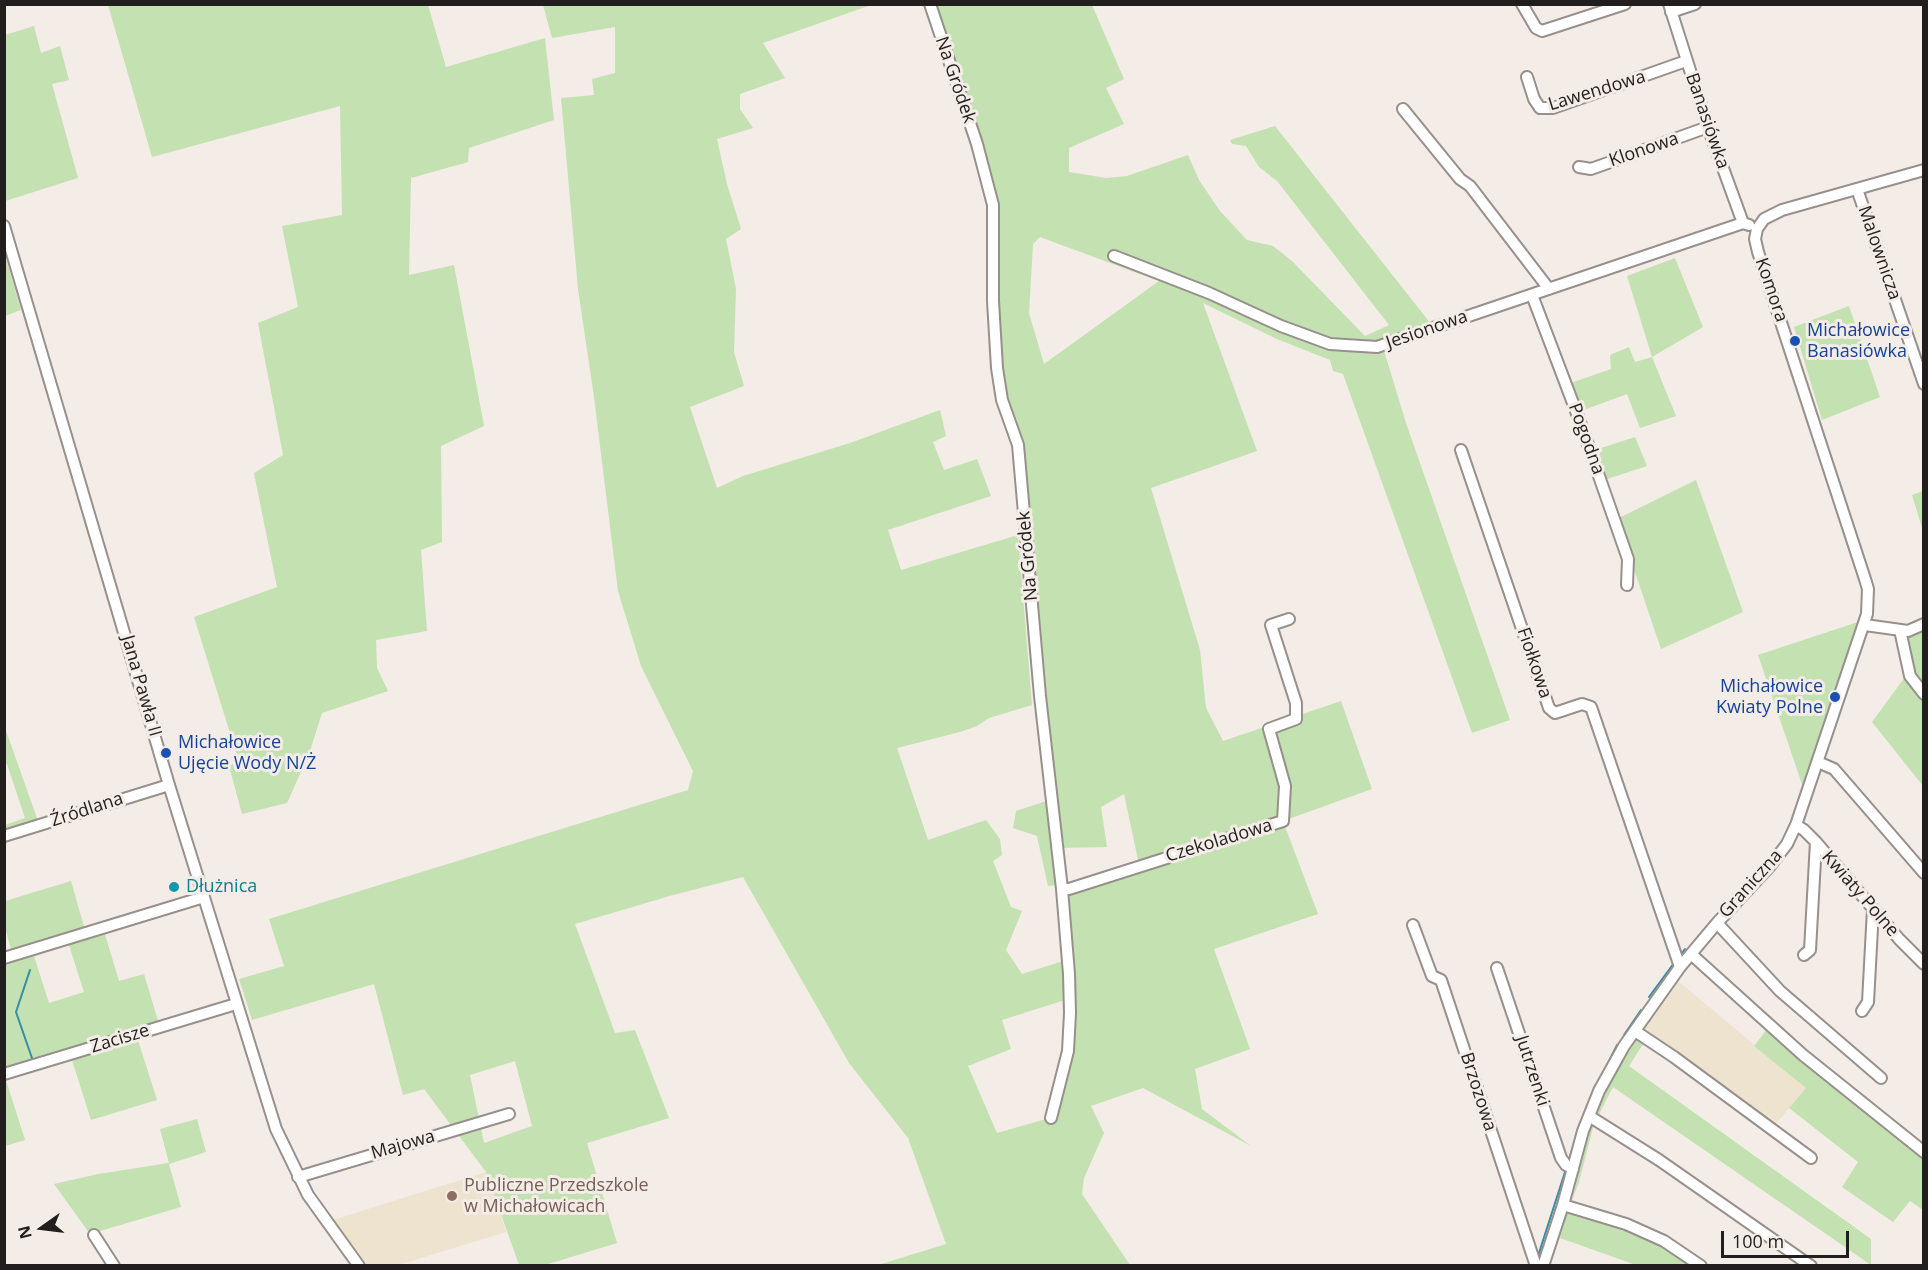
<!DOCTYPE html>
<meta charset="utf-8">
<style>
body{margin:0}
#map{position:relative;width:1928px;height:1270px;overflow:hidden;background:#f3ece7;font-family:"Open Sans",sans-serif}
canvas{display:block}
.frame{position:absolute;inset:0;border:6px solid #211e1d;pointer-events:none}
.north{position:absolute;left:12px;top:1198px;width:60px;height:60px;-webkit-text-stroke:4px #f3ece7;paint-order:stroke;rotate:256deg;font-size:16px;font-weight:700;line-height:24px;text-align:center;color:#211e1d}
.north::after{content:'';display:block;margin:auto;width:21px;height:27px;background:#211e1d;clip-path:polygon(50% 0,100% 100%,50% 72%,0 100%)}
.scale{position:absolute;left:1721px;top:1231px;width:128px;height:27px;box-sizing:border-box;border:3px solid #211e1d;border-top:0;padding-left:8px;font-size:18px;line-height:21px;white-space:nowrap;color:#211e1d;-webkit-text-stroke:4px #f3ece7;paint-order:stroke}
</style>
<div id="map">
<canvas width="1928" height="1270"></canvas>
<div class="frame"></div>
<div class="north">N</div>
<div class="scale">100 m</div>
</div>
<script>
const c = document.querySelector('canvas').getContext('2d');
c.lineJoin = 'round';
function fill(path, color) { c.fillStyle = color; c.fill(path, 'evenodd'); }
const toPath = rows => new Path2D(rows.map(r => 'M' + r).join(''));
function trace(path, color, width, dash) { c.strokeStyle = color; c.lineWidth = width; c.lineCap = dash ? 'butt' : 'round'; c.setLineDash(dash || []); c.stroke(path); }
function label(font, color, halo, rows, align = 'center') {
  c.font = font + ' "Open Sans",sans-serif'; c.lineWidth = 6; c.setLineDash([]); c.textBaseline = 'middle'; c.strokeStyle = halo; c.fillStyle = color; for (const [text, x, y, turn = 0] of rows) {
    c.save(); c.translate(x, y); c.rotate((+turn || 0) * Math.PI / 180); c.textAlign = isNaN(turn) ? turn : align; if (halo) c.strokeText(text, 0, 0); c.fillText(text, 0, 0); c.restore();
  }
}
const education = toPath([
 [1678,981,1806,1088,1774,1126,1641,1032],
 [486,1172,506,1232,398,1265,368,1265,333,1220]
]);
const green = toPath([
 [108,5,428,5,446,67,545,38,554,120,469,148,468,162,411,178,409,275,454,265,484,426,441,446,442,542,421,550,427,631,376,640,377,668,388,691,322,713,309,754,287,803,242,814,229,766,239,762,194,617,277,587,254,473,283,455,258,323,298,307,282,226,342,215,340,106,152,157],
 [543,5,871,5,763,43,785,78,740,94,740,109,753,128,717,139,727,184,741,229,726,239,736,289,734,352,744,386,690,407,717,488,743,476,850,443,940,410,946,436,933,442,944,470,977,459,991,496,888,530,901,570,1018,535,1032,705,989,718,977,726,960,732,897,748,928,840,986,820,1000,839,1002,855,993,861,1011,907,1022,911,1006,950,1022,974,1063,961,1065,1000,1002,1020,1011,1049,968,1066,997,1133,1046,1119,1052,1122,1071,1052,1067,893,1140,869,1124,794,1101,807,1107,847,1060,848,1022,443,1006,400,996,303,998,231,935,5,1092,5,1124,79,1106,88,1124,124,1069,148,1069,172,1106,178,1127,176,1188,155,1199,180,1220,211,1247,240,1273,246,1292,261,1365,336,1389,325,1277,181,1259,167,1246,146,1232,144,1230,140,1275,126,1431,324,1381,341,1407,426,1510,720,1472,733,1343,374,1333,371,1330,360,1277,339,1203,303,1257,451,1151,488,1200,650,1206,708,1223,741,1341,701,1372,789,1283,821,1318,914,1214,949,1250,1049,1195,1069,1202,1109,1251,1146,1143,1088,1091,1106,1104,1133,1084,1178,1082,1194,1130,1265,878,1265,946,1244,908,1138,849,1063,743,877,673,895,575,924,615,1033,635,1030,669,1118,587,1143,617,1243,545,1265,519,1265,486,1172,424,1089,403,1095,374,984,252,1020,239,979,284,966,269,919,688,790,693,771,641,666,618,591,594,397,578,289,561,98,594,95,592,79,615,73,615,27,552,38],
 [1040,237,1159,281,1044,364,1029,313,1033,244],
 [515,1061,532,1126,484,1143,470,1075],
 [34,26,41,53,60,46,69,80,52,84,78,178,5,201,5,35],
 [4,252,21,310,5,316,4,316],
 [1675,258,1703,327,1652,357,1676,416,1640,428,1627,394,1581,411,1571,383,1611,369,1610,355,1629,347,1635,362,1652,357,1627,276],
 [1849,306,1880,397,1822,420,1794,327],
 [1635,437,1647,466,1607,479,1598,449],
 [1696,480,1743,612,1661,649,1617,519],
 [1923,491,1924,491,1923,531,1912,495],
 [1858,622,1857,624,1803,787,1758,655],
 [1923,628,1923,689,1917,681,1911,660,1908,634],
 [1905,677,1923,700,1923,786,1872,722],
 [4,725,38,821,5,832,5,825,25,818,7,764,5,765],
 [1046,801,1056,885,1048,886,1037,836,1013,828,1016,811],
 [71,881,85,930,12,953,5,927,5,901],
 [104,931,119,981,144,974,159,1024,5,1071,5,961,33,953,49,1003,84,992,68,942],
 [1768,1028,1923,1155,1923,1210,1910,1201,1893,1222,1842,1187,1858,1162,1789,1108,1806,1088,1754,1046],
 [1641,1032,1645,1041,1629,1066,1871,1239,1871,1265,1613,1087,1594,1124,1579,1182,1571,1203,1594,1116,1618,1070],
 [137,1037,157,1100,91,1120,71,1057],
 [5,1077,25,1140,5,1146,4,1078],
 [197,1119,206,1152,169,1164,181,1207,90,1234,54,1184,98,1174,169,1163,160,1129],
 [1568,1210,1620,1227,1655,1241,1692,1265,1636,1265,1560,1238]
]);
const stream = toPath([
 [1682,953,1685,949],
 [30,970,16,1012,33,1061],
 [1649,997,1674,963],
 [1624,1035,1641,1010],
 [1569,1159,1589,1102,1617,1045],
 [1539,1253,1565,1172]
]);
const minor = toPath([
 [930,4,977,144,993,205,993,301,997,368,1002,400,1018,445,1040,696,1062,889,1069,974,1070,1013,1068,1051,1051,1118],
 [1522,4,1536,28,1542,31,1625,4],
 [1669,4,1708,127,1743,223,1749,225],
 [1671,12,1695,4],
 [1527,77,1534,99,1540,108,1553,108,1686,61],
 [1403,109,1460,179,1470,186,1549,289],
 [1579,167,1591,169,1708,127],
 [1857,189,1924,384],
 [4,226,169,785,276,1129,308,1195,359,1266],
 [1114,256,1209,293,1281,326,1330,344,1377,347,1743,223],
 [1532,295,1579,419,1628,559,1627,585],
 [1461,450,1549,708,1555,713,1582,704,1591,707,1680,967],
 [1865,625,1908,631,1924,624],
 [1900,630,1910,676,1924,694],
 [1818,762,1834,769,1924,873],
 [1796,825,1804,830,1816,842,1899,939,1924,964],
 [4,836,169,785],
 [1062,889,1069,889,1283,821,1285,786,1269,729,1296,719,1296,703,1271,625,1289,619],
 [1717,923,1780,991,1881,1078],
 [1413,925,1432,976,1441,980,1536,1266],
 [1691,954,1803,1055,1924,1152],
 [1804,955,1810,950,1816,842],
 [4,958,204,897],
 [1497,968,1561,1158,1566,1165,1573,1169],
 [1862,1011,1868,1002,1873,909],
 [1635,1031,1674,1057,1811,1158],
 [4,1074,236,1004],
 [1589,1116,1659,1160,1811,1266],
 [298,1177,509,1114],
 [1563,1205,1626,1224,1664,1241,1701,1266],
 [94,1235,114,1266],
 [1543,1266,1563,1205,1583,1131,1599,1091,1624,1046,1680,967,1717,923,1770,866,1787,844,1796,825,1867,614,1868,589,1865,579,1758,252,1755,239,1757,229,1764,219,1782,210,1924,170]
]);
const markers = [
 [1795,341,6,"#1a4fb4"],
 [1835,697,6,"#1a4fb4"],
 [166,753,6,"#1a4fb4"],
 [174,887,6,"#0f9aa8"],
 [452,1196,6,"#8d6e63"]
];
const streetNames = [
 ["Na Gródek",955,80,71],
 ["Lawendowa",1597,91,-17],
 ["Banasiówka",1707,121,71],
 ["Klonowa",1644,150,-19],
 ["Malownicza",1879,253,71],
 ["Komora",1771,290,71],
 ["Jesionowa",1427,330,-19],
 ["Pogodna",1586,439,70],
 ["Na Gródek",1028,556,-95],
 ["Fiołkowa",1534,663,71],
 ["Jana Pawła II",141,686,74],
 ["Źródlana",87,810,-18],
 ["Czekoladowa",1219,841,-17],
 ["Graniczna",1751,884,-48],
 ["Kwiaty Polne",1860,894,49],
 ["Zacisze",120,1039,-17],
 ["Jutrzenki",1532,1071,72],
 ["Brzozowa",1478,1092,72],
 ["Majowa",403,1145,-16]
];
const transitNames = [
 ["Michałowice",1807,331],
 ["Banasiówka",1807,352],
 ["Michałowice",1823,687,"right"],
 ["Kwiaty Polne",1823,708,"right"],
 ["Michałowice",178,743],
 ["Ujęcie Wody N/Ż",178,764]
];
const cultureNames = [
 ["Dłużnica",186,887]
];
const educationNames = [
 ["Publiczne Przedszkole",464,1186],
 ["w Michałowicach",464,1207]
];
fill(education, '#ede3ce');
fill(green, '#c4e1b1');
trace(stream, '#378da3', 2);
trace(minor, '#97908c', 14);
trace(minor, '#fff', 10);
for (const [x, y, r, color] of markers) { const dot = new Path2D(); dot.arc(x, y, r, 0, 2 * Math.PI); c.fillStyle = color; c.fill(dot); trace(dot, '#f3ece7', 2); }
label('18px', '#211e1d', '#f3ece7', streetNames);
label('18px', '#164399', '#f3ece7', transitNames, 'left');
label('18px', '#0d838f', '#f3ece7', cultureNames, 'left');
label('18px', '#785e54', '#f3ece7', educationNames, 'left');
</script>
